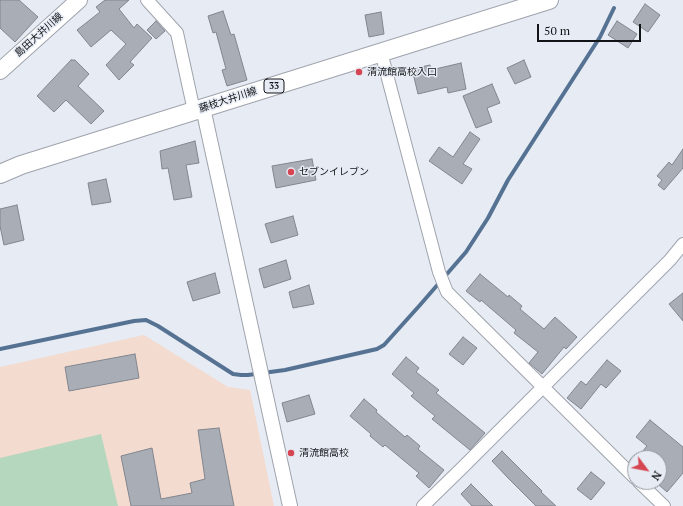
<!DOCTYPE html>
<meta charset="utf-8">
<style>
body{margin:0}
#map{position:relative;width:683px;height:506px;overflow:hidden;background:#e6ebf4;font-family:"PT Serif",serif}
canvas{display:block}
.north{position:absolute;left:627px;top:450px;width:40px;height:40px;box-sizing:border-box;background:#e6ebf4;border:1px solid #92959c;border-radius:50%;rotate:122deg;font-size:11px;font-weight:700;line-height:16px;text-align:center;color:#131417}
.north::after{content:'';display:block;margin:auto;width:14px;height:18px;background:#d64552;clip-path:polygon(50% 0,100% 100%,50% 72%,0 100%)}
.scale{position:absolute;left:537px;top:24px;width:104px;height:18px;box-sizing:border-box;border:2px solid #131417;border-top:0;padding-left:5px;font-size:12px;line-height:14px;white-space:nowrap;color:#131417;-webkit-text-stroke:3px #e6ebf4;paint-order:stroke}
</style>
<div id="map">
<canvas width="683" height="506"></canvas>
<div class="north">N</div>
<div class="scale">50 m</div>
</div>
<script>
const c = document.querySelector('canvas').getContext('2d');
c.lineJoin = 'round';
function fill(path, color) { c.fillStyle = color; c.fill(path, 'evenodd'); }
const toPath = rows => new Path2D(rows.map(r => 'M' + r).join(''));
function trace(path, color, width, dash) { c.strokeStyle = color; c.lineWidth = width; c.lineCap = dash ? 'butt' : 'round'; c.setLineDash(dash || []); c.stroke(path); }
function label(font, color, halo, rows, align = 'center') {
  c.font = font + ' "PT Serif","Noto Sans JP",serif'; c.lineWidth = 3; c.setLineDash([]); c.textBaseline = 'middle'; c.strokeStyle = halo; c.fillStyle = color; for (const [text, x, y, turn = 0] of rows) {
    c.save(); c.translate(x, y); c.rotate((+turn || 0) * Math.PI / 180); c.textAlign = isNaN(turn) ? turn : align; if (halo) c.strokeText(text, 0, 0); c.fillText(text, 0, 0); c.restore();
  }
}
const education = toPath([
 [144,335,228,387,250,390,274,506,0,506,0,367]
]);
const green = toPath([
 [101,434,118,506,0,506,0,458]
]);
const stream = toPath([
 [0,349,134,321,146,320,158,326,233,374,241,375,248,375,285,370,377,349,384,345,420,305,466,252,488,218,508,180,600,37,614,8]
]);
const building = toPath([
 [0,0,19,0,38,17,15,42,0,28,0,0],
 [105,0,129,0,119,9,134,28,137,24,152,38,130,62,134,65,119,80,106,65,126,44,111,30,91,47,77,30,100,12,96,7,105,0],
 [645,4,660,15,648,32,633,22,645,4],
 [223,11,231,35,234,34,247,80,227,86,222,70,226,69,216,32,213,33,208,16,223,11],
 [381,12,384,34,369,37,365,15,381,12],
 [156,21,165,31,156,39,147,30,156,21],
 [617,21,637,34,628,48,608,35,617,21],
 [71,60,75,60,89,74,78,86,104,111,91,124,66,100,54,112,37,96,71,60],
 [524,60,531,77,515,84,507,68,524,60],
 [461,63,466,89,448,93,447,87,418,94,412,69,430,65,431,70,461,63],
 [492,84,500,103,487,108,492,122,476,128,463,96,492,84],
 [470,132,480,139,463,164,472,169,462,184,429,161,439,147,453,157,470,132],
 [195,141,199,163,186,165,192,197,174,200,168,168,162,169,160,151,195,141],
 [683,149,683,168,664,190,658,185,662,180,657,176,669,162,672,165,683,149],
 [312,159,316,180,276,188,272,166,312,159],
 [106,179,111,202,92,205,88,183,106,179],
 [17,205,24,240,4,245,0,226,0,209,17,205],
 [293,216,298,235,271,243,265,224,293,216],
 [286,260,291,279,264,288,259,269,286,260],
 [215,273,220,293,193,301,187,282,215,273],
 [480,274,508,297,509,295,522,306,520,309,544,329,555,317,577,337,566,349,564,347,542,374,529,363,538,352,514,333,516,330,481,300,480,302,466,291,480,274],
 [309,285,314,304,293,308,289,292,309,285],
 [683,293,683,321,669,304,683,293],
 [463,337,477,348,463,365,449,354,463,337],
 [135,354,139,378,69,391,65,367,135,354],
 [406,357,419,368,416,372,439,390,436,393,485,433,470,450,432,419,435,416,411,396,414,393,392,374,406,357],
 [607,360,621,371,606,388,601,384,581,409,567,398,581,381,586,385,607,360],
 [309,395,315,414,287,422,282,403,309,395],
 [364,399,377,410,376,412,405,437,407,435,420,446,418,449,444,470,429,488,416,476,419,473,385,445,383,447,370,436,371,434,350,416,364,399],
 [650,420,683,447,683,473,667,492,659,485,659,458,637,458,647,446,636,437,650,420],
 [219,428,234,506,131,506,121,456,152,448,161,499,192,493,190,483,205,479,198,430,219,428],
 [502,451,542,491,541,492,556,506,536,506,508,478,492,461,502,451],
 [591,472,605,483,591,500,577,489,591,472],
 [471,484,493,506,472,506,461,494,471,484]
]);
const minor = toPath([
 [147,0,177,33,194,111],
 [381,52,439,272,447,292,635,478],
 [639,482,664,506],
 [423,506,463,467,670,260,683,244]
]);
const tertiary = toPath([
 [203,108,290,506]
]);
const secondary = toPath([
 [0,71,79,0]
]);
const primary = toPath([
 [0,174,21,165,549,0]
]);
const markers = [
 [359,72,4,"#d64552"],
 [291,172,4,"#d64552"],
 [291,453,4,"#d64552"]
];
const shields = [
 [274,86,20]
];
const shieldNames = [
 ["33",274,86]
];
const streetNames = [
 ["島田大井川線",39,35,-42],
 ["藤枝大井川線",228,100,-18]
];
const poiNames = [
 ["清流館高校入口",367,72],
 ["セブンイレブン",299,172],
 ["清流館高校",299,453]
];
fill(education, '#f3dbd0');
fill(green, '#b5d7be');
trace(stream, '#567293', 4);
fill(building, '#a9adb6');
trace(building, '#82868e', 1);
trace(minor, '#9fa3ac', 14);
trace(tertiary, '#9fa3ac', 16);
trace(secondary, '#9fa3ac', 18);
trace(primary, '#9fa3ac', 20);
trace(minor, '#fff', 12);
trace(tertiary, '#fff', 14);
trace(secondary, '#fff', 16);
trace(primary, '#fff', 18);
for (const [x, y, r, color] of markers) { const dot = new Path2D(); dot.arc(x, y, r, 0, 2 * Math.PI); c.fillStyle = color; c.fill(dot); trace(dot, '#e6ebf4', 1.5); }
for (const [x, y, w] of shields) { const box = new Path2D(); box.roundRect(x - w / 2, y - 7, w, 14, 3); c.fillStyle = '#e6ebf4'; c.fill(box); trace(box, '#131417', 1); }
label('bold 9px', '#131417', null, shieldNames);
label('10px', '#131417', '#e6ebf4', streetNames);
label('10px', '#131417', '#e6ebf4', poiNames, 'left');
</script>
